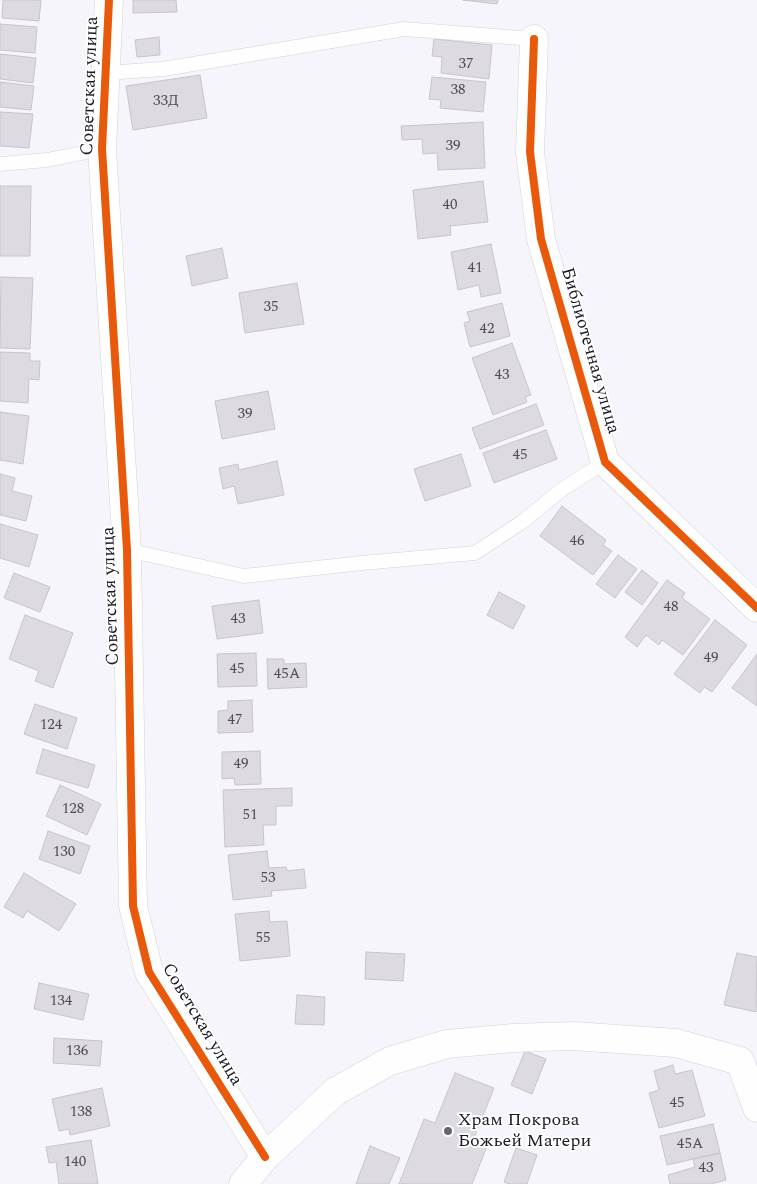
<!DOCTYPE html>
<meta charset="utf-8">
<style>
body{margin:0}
canvas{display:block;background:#f5f5fb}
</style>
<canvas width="757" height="1184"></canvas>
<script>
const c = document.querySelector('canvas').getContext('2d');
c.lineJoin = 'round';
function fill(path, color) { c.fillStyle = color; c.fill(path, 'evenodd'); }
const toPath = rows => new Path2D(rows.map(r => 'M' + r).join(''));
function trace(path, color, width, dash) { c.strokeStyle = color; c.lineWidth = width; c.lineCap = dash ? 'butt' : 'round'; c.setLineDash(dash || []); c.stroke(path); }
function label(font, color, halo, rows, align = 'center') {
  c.font = font + ' Spectral,serif'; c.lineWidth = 4; c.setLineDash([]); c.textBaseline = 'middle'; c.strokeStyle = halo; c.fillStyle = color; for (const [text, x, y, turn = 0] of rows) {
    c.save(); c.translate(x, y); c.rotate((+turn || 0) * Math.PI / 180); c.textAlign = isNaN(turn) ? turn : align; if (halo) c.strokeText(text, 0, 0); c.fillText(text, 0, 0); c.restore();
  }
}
const building = toPath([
 [3,0,41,0,39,21,2,18,3,0],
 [133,0,176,0,177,12,133,13,133,0],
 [463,0,498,0,497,4,463,0],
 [0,24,37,27,35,53,0,50,0,24],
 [159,37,160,55,137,57,135,40,159,37],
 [434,39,492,45,489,79,441,73,442,57,432,56,434,39],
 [0,54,36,58,33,83,0,79,0,54],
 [200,75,207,118,133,130,126,86,200,75],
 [432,77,486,82,483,112,440,108,441,100,429,99,432,77],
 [0,82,34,86,31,110,0,107,0,82],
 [0,112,33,114,29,148,0,146,0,112],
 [483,122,485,168,438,170,437,153,423,154,422,139,402,140,401,126,483,122],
 [483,181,488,222,450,226,451,235,418,239,413,190,483,181],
 [0,186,31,186,30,256,0,256,0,186],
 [491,244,501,293,481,297,479,285,458,290,451,252,491,244],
 [222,248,228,278,192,286,186,256,222,248],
 [1,277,33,278,30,349,0,348,1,277],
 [297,283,304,324,245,333,239,293,297,283],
 [502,303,510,336,470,347,464,323,470,321,467,312,502,303],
 [512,343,531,395,525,397,527,402,493,415,472,358,512,343],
 [0,352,30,353,30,361,40,361,39,380,29,379,28,403,0,401,0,352],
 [268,391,275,429,222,439,215,401,268,391],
 [536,404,544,425,480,449,472,428,536,404],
 [0,412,29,416,23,464,0,460,0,412],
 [546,430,557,459,494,483,483,453,546,430],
 [461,454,471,486,425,501,414,469,461,454],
 [277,461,284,495,238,504,234,486,223,489,219,468,238,464,239,470,277,461],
 [0,474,15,478,12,491,32,496,26,521,0,515,0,474],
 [562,506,606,540,603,545,612,551,593,575,540,536,562,506],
 [0,524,38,535,29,567,0,558,0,524],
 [618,555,637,569,615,598,596,584,618,555],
 [642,570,658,583,642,605,625,592,642,570],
 [14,573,50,587,40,612,4,598,14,573],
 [667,580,685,593,682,598,710,619,683,655,662,640,659,645,646,635,637,647,625,637,667,580],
 [499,592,525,606,513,629,487,615,499,592],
 [259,600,263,633,217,639,212,606,259,600],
 [25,615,73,633,53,688,35,681,39,671,9,659,25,615],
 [715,620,747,645,712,692,704,687,700,693,674,674,715,620],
 [256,653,257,686,218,687,217,654,256,653],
 [757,654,757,706,732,688,757,654],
 [267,659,284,659,284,664,306,663,307,687,268,689,267,659],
 [252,700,253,732,218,733,218,711,228,710,228,701,252,700],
 [35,704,77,718,67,749,24,734,35,704],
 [43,749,95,765,88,788,36,773,43,749],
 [260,751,261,784,235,785,234,778,222,779,222,752,260,751],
 [60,785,101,804,87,835,46,816,60,785],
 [292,788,292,806,276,806,276,825,263,825,264,845,225,847,223,790,292,788],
 [48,831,90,846,80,874,39,859,48,831],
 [267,851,269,868,286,867,287,871,304,869,306,888,271,891,272,896,233,900,228,855,267,851],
 [24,873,76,904,59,931,27,911,23,918,4,907,24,873],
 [269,911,270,922,287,921,290,956,240,961,235,914,269,911],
 [366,952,405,954,403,981,365,979,366,952],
 [737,953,757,957,756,1012,724,1005,737,953],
 [39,983,89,994,83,1020,34,1009,39,983],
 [297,995,325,997,324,1025,295,1024,297,995],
 [54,1038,102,1041,100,1066,53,1063,54,1038],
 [525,1051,546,1059,532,1094,511,1085,525,1051],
 [673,1065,675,1074,692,1070,705,1116,659,1128,649,1093,659,1090,654,1071,673,1065],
 [455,1073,494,1088,474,1138,488,1144,472,1184,399,1184,424,1119,435,1123,455,1073],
 [102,1088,110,1126,70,1135,69,1129,59,1131,52,1099,102,1088],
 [713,1124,720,1153,667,1165,660,1136,713,1124],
 [91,1140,98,1184,59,1184,56,1162,49,1163,46,1147,91,1140],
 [370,1146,400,1158,389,1184,356,1184,370,1146],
 [516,1148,537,1155,527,1184,509,1184,504,1182,516,1148],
 [720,1153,726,1180,711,1184,670,1184,668,1175,695,1167,693,1159,720,1153]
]);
const service = toPath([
 [105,73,163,69,404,29,534,39],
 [0,164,47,160,102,149],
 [127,550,244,576,362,563,475,553,522,522,564,488,605,462]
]);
const minor = toPath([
 [109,0,102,149,127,550,133,906,149,972,265,1157],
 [534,39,530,152,541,239,605,462,757,608],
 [243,1184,265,1157,336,1091,390,1061,447,1044,513,1038,573,1036,676,1043,740,1061,757,1108]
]);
const cycleway = toPath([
 [109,0,102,149,127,550,133,906,149,972,265,1157],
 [534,39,530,152,541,239,605,462,757,608]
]);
const markers = [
 [448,1131,5,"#67656f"]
];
const numberNames = [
 ["37",466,65],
 ["38",458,91],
 ["33Д",166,102],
 ["39",453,147],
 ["40",450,206],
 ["41",475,269],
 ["35",271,308],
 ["42",487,330],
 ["43",502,376],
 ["39",245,415],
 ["45",520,456],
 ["46",577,542],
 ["48",671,608],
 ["43",238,620],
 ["49",711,659],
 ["45",237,670],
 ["45А",287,675],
 ["47",235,721],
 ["124",51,726],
 ["49",241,765],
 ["128",73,810],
 ["51",250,816],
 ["130",64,853],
 ["53",268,879],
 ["55",263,939],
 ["134",61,1002],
 ["136",77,1052],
 ["45",677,1104],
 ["138",81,1113],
 ["45А",690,1145],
 ["140",75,1163],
 ["43",706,1169]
];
const streetNames = [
 ["Советская улица",91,86,-88],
 ["Библиотечная улица",589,351,74],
 ["Советская улица",112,596,-92],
 ["Советская улица",201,1025,59]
];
const poiNames = [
 ["Храм Покрова",458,1121],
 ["Божьей Матери",458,1142]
];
fill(building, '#dedae1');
trace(building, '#c9c4cc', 1);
trace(service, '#d2d2db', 15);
trace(minor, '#d2d2db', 29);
trace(service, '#fefefe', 14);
trace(minor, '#fefefe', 28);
trace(cycleway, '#e8590c', 8);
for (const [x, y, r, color] of markers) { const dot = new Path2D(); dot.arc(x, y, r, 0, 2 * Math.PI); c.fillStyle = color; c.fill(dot); trace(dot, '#fff', 2); }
label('15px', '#4e4c56', null, numberNames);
label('18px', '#1a1823', '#fff', streetNames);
label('18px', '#1a1823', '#fff', poiNames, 'left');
</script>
